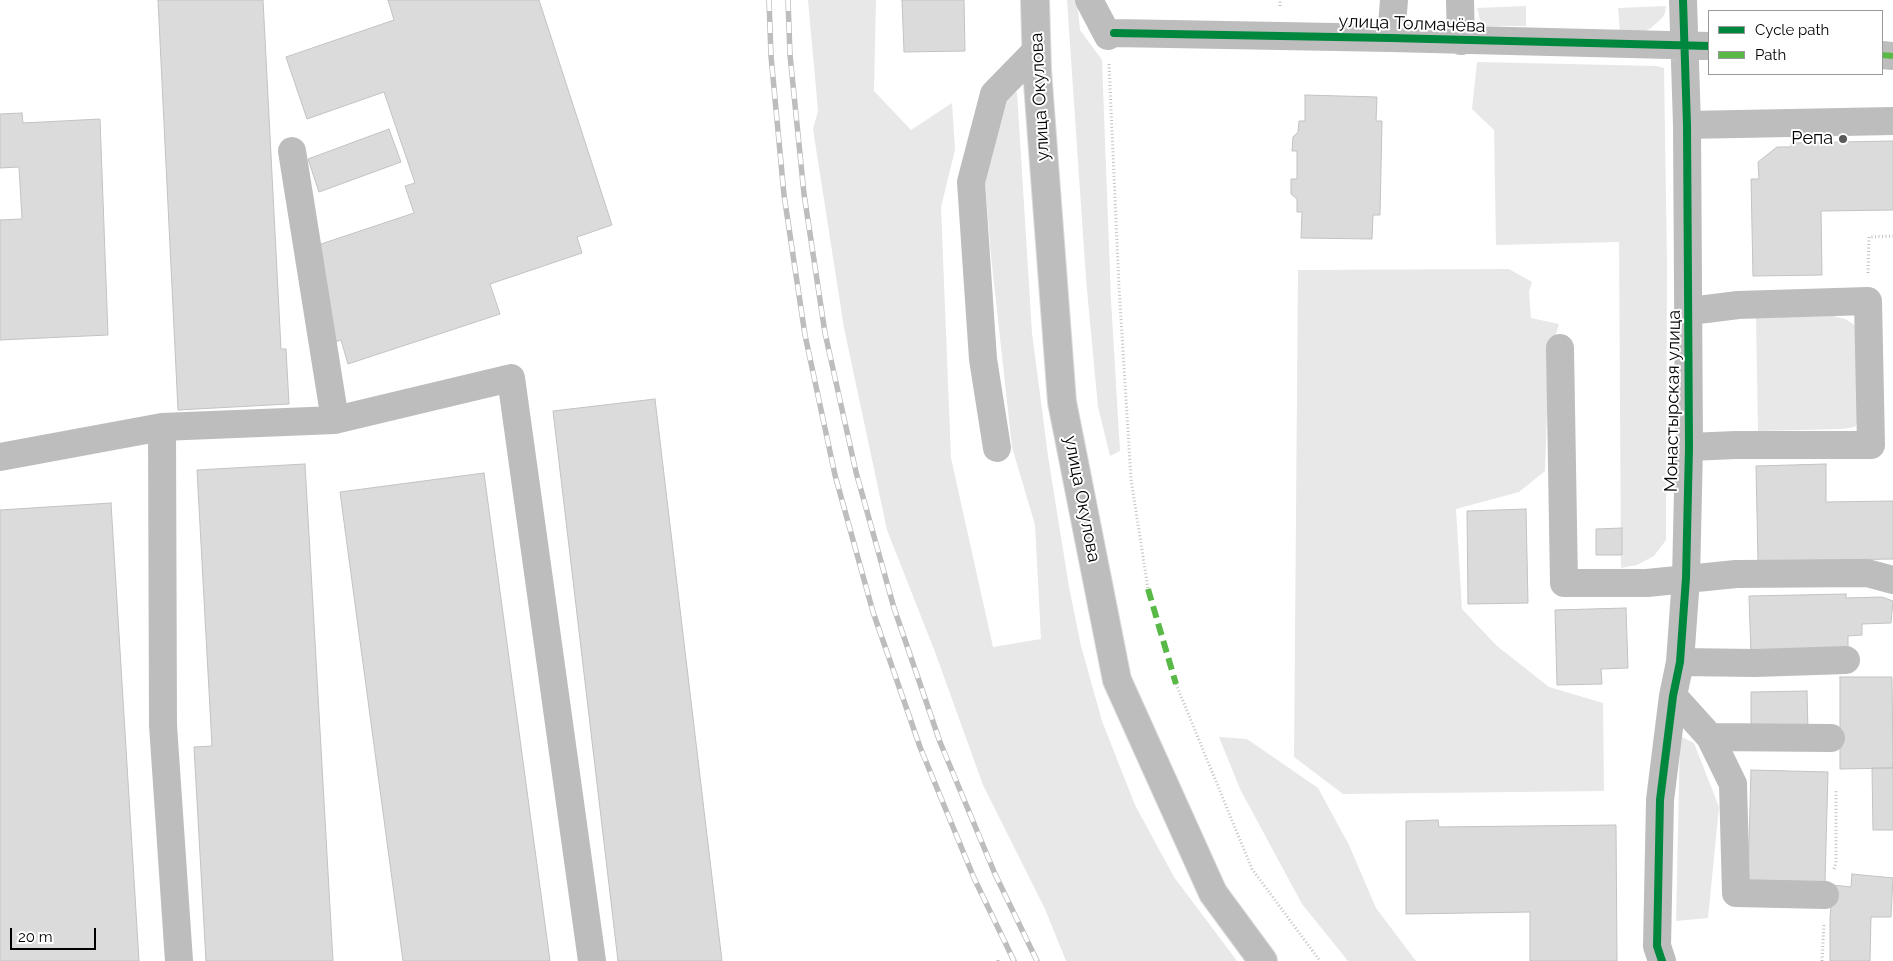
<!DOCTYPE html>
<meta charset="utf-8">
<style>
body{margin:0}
#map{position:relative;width:1893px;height:961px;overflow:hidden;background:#fff;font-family:Raleway,sans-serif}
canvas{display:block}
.legend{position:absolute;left:1708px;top:10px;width:175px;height:65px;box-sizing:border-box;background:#fff;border:1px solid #999;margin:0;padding:6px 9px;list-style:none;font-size:15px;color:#000}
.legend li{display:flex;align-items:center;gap:10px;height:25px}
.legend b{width:25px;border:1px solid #999}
.scale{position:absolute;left:10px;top:928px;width:86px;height:22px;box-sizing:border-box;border:2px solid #000;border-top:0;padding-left:6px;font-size:15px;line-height:18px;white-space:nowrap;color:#000;-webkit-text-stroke:4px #fff;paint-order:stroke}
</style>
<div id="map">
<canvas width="1893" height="961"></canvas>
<ul class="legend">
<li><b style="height:6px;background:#00873e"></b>Cycle path</li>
<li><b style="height:6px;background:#58b947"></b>Path</li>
</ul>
<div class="scale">20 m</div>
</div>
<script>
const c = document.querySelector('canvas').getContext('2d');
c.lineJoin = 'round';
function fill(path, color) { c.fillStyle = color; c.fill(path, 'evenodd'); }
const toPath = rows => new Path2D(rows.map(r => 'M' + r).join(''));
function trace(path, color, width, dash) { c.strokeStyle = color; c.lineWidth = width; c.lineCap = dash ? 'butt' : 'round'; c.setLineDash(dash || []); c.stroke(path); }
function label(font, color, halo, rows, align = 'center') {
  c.font = font + ' Raleway,sans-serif'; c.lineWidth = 4; c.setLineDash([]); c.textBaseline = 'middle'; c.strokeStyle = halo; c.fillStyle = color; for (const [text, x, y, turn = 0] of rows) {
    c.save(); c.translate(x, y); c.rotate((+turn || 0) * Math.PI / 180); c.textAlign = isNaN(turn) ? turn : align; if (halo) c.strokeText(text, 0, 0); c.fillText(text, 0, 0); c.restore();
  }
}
const green = toPath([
 [808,0,876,0,874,91,911,130,952,103,955,150,941,207,951,458,993,647,1041,639,1035,525,1012,447,991,256,985,181,997,121,1006,94,1017,92,1032,333,1048,456,1069,587,1081,646,1102,721,1135,805,1174,877,1237,961,1066,961,1045,909,983,785,935,652,887,530,844,328,813,129,818,111],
 [1067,0,1077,0,1080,30,1102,60,1111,300,1120,451,1110,456,1098,407,1086,279],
 [1526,6,1526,26,1487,26,1481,23,1477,8],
 [1666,6,1665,13,1662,18,1651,28,1645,31,1620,33,1618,8],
 [1477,62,1657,66,1664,68,1667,264,1666,540,1654,556,1637,565,1621,568,1619,242,1496,245,1494,130,1472,109],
 [1509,269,1532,282,1529,291,1531,318,1559,324,1549,356,1545,471,1519,492,1456,509,1462,609,1497,646,1549,687,1603,703,1604,791,1343,794,1294,757,1298,270],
 [1833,316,1845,319,1855,325,1860,337,1860,417,1855,427,1842,429,1758,431,1756,317],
 [1680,736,1694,743,1719,807,1708,918,1676,921],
 [1219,737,1247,739,1318,788,1349,845,1376,908,1416,961,1348,961,1302,904,1240,789]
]);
const building = toPath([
 [158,0,263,0,281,349,286,349,289,404,178,410,158,0],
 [388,0,539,0,612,225,577,237,582,253,490,284,500,314,348,364,341,340,332,343,309,248,414,213,405,186,415,183,384,92,307,119,286,57,394,20,388,0],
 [902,0,964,0,965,51,904,52,902,0],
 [1305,95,1377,97,1376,121,1382,121,1380,215,1373,215,1372,239,1301,238,1302,212,1297,212,1297,199,1291,194,1291,179,1297,179,1297,151,1292,151,1293,137,1298,132,1299,121,1305,121,1305,95],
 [22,113,23,123,100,119,108,335,0,340,0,220,22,219,19,167,0,168,0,114,22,113],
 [389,129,401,162,319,192,308,159,389,129],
 [1893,141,1893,210,1821,211,1822,275,1753,276,1751,179,1759,179,1758,162,1777,147,1791,147,1791,143,1893,141],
 [655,399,722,961,618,961,553,411,655,399],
 [305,464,333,961,206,961,194,747,212,746,197,470,305,464],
 [1826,464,1826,502,1893,501,1893,559,1758,561,1756,466,1826,464],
 [484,473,550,961,403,961,340,492,484,473],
 [111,503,139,961,0,961,0,510,111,503],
 [1526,509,1528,603,1468,604,1467,511,1526,509],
 [1622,528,1622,555,1596,555,1596,529,1622,528],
 [1846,594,1846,598,1882,597,1893,601,1891,623,1862,624,1862,635,1848,636,1848,651,1751,654,1749,596,1846,594],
 [1626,608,1628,668,1601,669,1602,684,1557,685,1555,610,1626,608],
 [1840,677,1892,677,1893,768,1840,769,1840,677],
 [1807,691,1808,732,1751,732,1751,692,1807,691],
 [1893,763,1893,830,1873,830,1872,768,1893,768,1893,763],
 [1751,770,1828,772,1825,882,1748,880,1751,770],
 [1438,820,1439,827,1616,825,1617,961,1530,961,1530,912,1406,914,1406,821,1438,820],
 [1852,874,1893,878,1891,917,1871,917,1870,961,1830,961,1830,917,1833,885,1851,887,1852,874]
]);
const path = toPath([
 [1280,6,1280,0],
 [1109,64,1119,287,1131,479,1148,589],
 [1868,273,1869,237,1893,236],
 [1176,684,1252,869,1320,961],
 [1834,869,1836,863,1836,790],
 [998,960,998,961],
 [1822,961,1824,924]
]);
const minor = toPath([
 [1089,0,1108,36,1114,33,1391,38,1709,46],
 [1460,0,1461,41],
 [1391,38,1394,0],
 [1882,55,1893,56],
 [1687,125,1893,121],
 [292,151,335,420],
 [1560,348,1564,583,1647,583,1736,574,1867,573,1893,580],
 [1689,447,1736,445,1871,445,1868,301,1738,305,1690,311],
 [997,448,983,359,971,182,994,94,1036,51],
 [0,457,162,427],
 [1680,662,1755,663,1846,660],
 [1673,696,1710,737,1733,784,1736,893,1825,895],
 [1710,737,1831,738],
 [179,961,163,725,162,427,335,420,511,378,592,961],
 [1662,961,1657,946,1660,800,1673,696,1680,662,1686,578,1689,447,1687,125,1683,0]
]);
const major = toPath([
 [1035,0,1037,70,1062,402,1117,680,1213,893,1263,961]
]);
const rail = toPath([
 [769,0,771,56,784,195,805,335,835,475,873,612,920,747,974,878,1014,961],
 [788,0,790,55,804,194,825,333,856,472,894,608,940,742,995,874,1037,961]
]);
const quiet = toPath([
 [1882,55,1893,56],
 [1148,589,1176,684]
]);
const cycleway = toPath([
 [1114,33,1391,38,1709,46],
 [1662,961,1657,946,1660,800,1673,696,1680,662,1686,578,1689,447,1687,125,1683,0]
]);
const markers = [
 [1843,139,5,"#595959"]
];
const streetNames = [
 ["улица Толмачёва",1412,24,2],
 ["улица Окулова",1040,97,-93],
 ["Монастырская улица",1673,401,-89],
 ["улица Окулова",1082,499,79]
];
const poiNames = [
 ["Репа",1833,139]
];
fill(green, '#e8e8e8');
fill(building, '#dbdbdb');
trace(building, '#c3c3c3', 1);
trace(major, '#dbdbdb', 30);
trace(path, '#c2c2c2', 3, [1, 2.5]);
trace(minor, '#bdbdbd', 28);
trace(major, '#bdbdbd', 28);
trace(rail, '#bdbdbd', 5.5);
trace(rail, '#fff', 4, [11]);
trace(quiet, '#58b947', 6, [12, 6]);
trace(cycleway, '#00873e', 8);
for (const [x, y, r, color] of markers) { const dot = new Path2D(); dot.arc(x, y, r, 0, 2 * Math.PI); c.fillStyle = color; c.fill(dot); trace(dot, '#fff', 2); }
label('18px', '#000', '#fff', streetNames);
label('18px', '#000', '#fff', poiNames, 'right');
</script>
